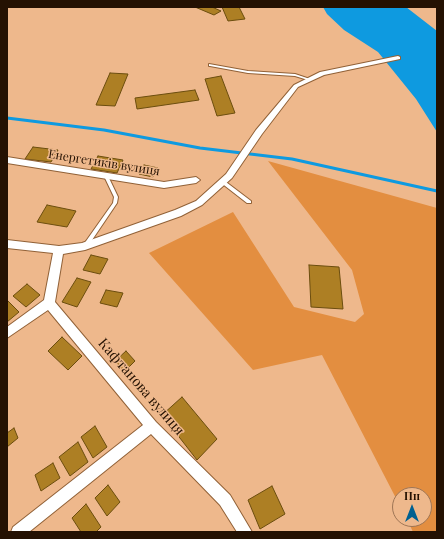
<!DOCTYPE html>
<meta charset="utf-8">
<style>
body{margin:0}
#map{position:relative;width:444px;height:539px;overflow:hidden;background:#eeb88c;font-family:"Playfair Display",serif}
canvas{display:block}
.frame{position:absolute;inset:0;border:8px solid #241102;pointer-events:none}
.north{position:absolute;left:392px;top:487px;width:40px;height:40px;box-sizing:border-box;background:#eeb88c;border:1px solid #9d7555;border-radius:50%;rotate:0deg;font-size:11px;font-weight:700;line-height:16px;text-align:center;color:#241102}
.north::after{content:'';display:block;margin:auto;width:14px;height:18px;background:#006090;clip-path:polygon(50% 0,100% 100%,50% 72%,0 100%)}
</style>
<div id="map">
<canvas width="444" height="539"></canvas>
<div class="frame"></div>
<div class="north">Пн</div>
</div>
<script>
const c = document.querySelector('canvas').getContext('2d');
c.lineJoin = 'round';
function fill(path, color) { c.fillStyle = color; c.fill(path, 'evenodd'); }
const toPath = rows => new Path2D(rows.map(r => 'M' + r).join(''));
function trace(path, color, width, dash) { c.strokeStyle = color; c.lineWidth = width; c.lineCap = dash ? 'butt' : 'round'; c.setLineDash(dash || []); c.stroke(path); }
function label(font, color, halo, rows, align = 'center') {
  c.font = font + ' "Playfair Display",serif'; c.lineWidth = 3; c.setLineDash([]); c.textBaseline = 'middle'; c.strokeStyle = halo; c.fillStyle = color; for (const [text, x, y, turn = 0] of rows) {
    c.save(); c.translate(x, y); c.rotate((+turn || 0) * Math.PI / 180); c.textAlign = isNaN(turn) ? turn : align; if (halo) c.strokeText(text, 0, 0); c.fillText(text, 0, 0); c.restore();
  }
}
const green = toPath([
 [268,161,437,208,437,532,413,532,407,519,424,519,424,495,400,495,400,506,322,355,253,370,149,253,233,212,294,307,355,322,364,314,352,270]
]);
const water = toPath([
 [323,7,406,7,437,31,437,132,416,99,378,52,344,30,327,14]
]);
const stream = toPath([
 [7,118,104,130,200,148,292,159,437,191]
]);
const building = toPath([
 [195,7,212,7,221,11,214,15,195,7],
 [222,7,239,7,245,19,228,21,222,7],
 [110,73,128,74,115,106,96,105,110,73],
 [221,76,235,113,217,116,205,79,221,76],
 [195,90,199,100,137,109,135,98,195,90],
 [33,147,58,150,51,162,25,159,33,147],
 [98,156,123,160,117,173,91,169,98,156],
 [144,165,158,168,153,177,139,174,144,165],
 [47,205,76,211,67,227,37,222,47,205],
 [91,255,108,259,100,274,83,270,91,255],
 [309,265,339,267,343,309,311,307,309,265],
 [77,278,91,282,77,307,62,302,77,278],
 [27,284,40,295,26,307,13,296,27,284],
 [106,290,123,293,117,307,100,303,106,290],
 [7,300,19,312,7,322,7,300],
 [62,337,82,356,68,370,48,351,62,337],
 [126,351,135,361,124,372,115,361,126,351],
 [182,397,217,439,197,460,162,415,182,397],
 [95,426,107,447,93,458,81,437,95,426],
 [14,428,18,438,7,447,7,433,14,428],
 [78,442,88,462,70,476,59,457,78,442],
 [53,463,60,478,41,491,35,475,53,463],
 [108,485,120,502,107,516,95,498,108,485],
 [272,486,285,514,260,529,248,500,272,486],
 [86,504,101,527,96,532,81,532,72,518,86,504]
]);
const service = toPath([
 [209,64,248,71,295,74,310,79,308,80,295,76,248,73,210,66,209,66,209,64],
 [106,174,108,176,118,197,117,203,88,246,86,247,84,246,84,244,113,203,114,197,104,176,106,174],
 [222,179,251,201,251,203,247,203,220,182,220,181,222,179]
]);
const minor = toPath([
 [398,56,400,57,400,59,324,75,298,87,262,134,232,178,202,205,181,216,85,250,63,254,55,302,156,422,230,495,252,532,237,532,220,505,151,434,29,532,11,532,13,527,143,425,48,310,7,338,7,327,44,300,53,253,7,248,7,240,59,246,82,243,175,210,196,201,226,174,256,130,294,85,320,72,398,56],
 [7,157,164,182,196,177,200,180,196,183,164,188,7,163,7,157]
]);
const streetNames = [
 ["Енергетиків вулиця",104,163,9]
];
const nearStreetnames = [
 ["Кафтанова вулиця",141,387,49]
];
fill(green, '#e38e40');
fill(water, '#0e9ae0');
trace(stream, '#0e9ae0', 3);
fill(building, '#ad7f24');
trace(building, '#6b4d0e', 1);
trace(service, '#916137', 2);
trace(minor, '#916137', 2);
fill(service, '#fff');
fill(minor, '#fff');
label('12px', '#241102', '#eeb88c', streetNames);
label('14px', '#241102', '#eeb88c', nearStreetnames);
</script>
